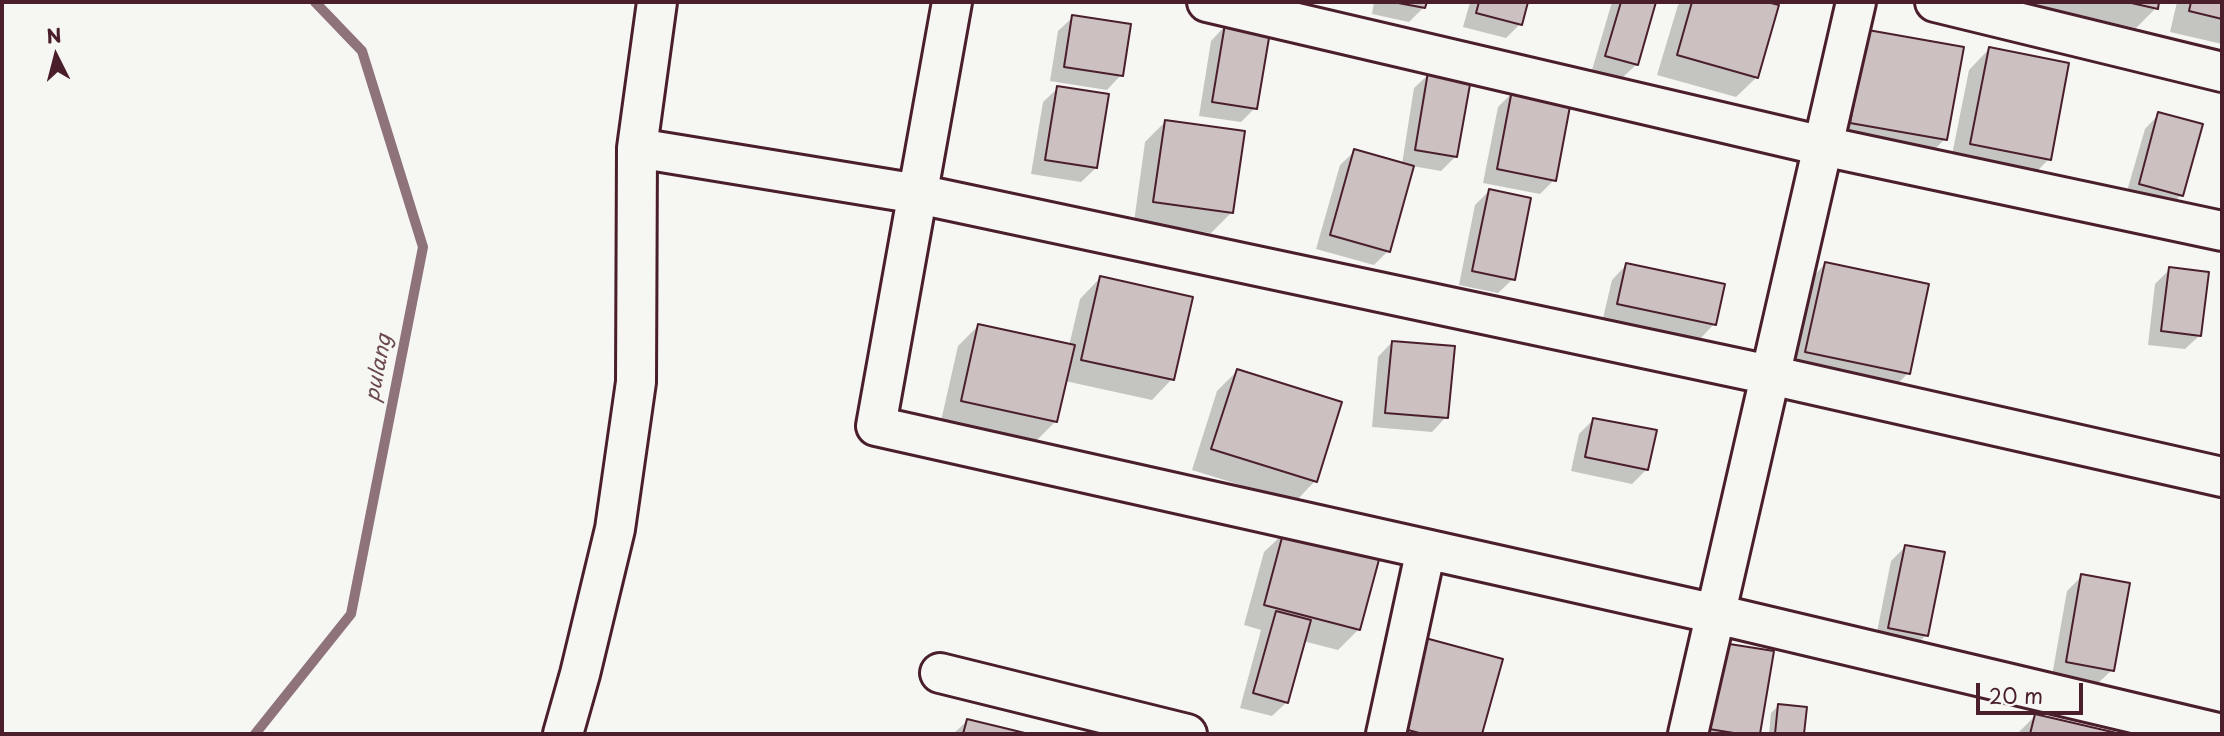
<!DOCTYPE html>
<style>
body{margin:0}
#map{position:relative;width:2224px;height:736px;overflow:hidden;background:#f6f6f2;font-family:"Playpen Sans",sans-serif}
canvas{display:block}
.frame{position:absolute;inset:0;border:4px solid #4a1f2b;pointer-events:none}
.north{position:absolute;left:21px;top:21px;width:70px;height:70px;-webkit-text-stroke:5px #f6f6f2;paint-order:stroke;rotate:354deg;font-size:19px;font-weight:700;line-height:28px;text-align:center;color:#4a1f2b}
.north::after{content:'';display:block;margin:auto;width:24px;height:32px;background:#4a1f2b;clip-path:polygon(50% 0,100% 100%,50% 72%,0 100%)}
.scale{position:absolute;left:1976px;top:683px;width:107px;height:32px;box-sizing:border-box;border:4px solid #4a1f2b;border-top:0;padding-left:9px;font-size:21px;line-height:24px;white-space:nowrap;color:#4a1f2b;-webkit-text-stroke:5px #f6f6f2;paint-order:stroke}
</style>
<div id="map">
<canvas width="2224" height="736"></canvas>
<div class="frame"></div>
<div class="north">N</div>
<div class="scale">20 m</div>
</div>
<script>
const c = document.querySelector('canvas').getContext('2d');
c.lineJoin = 'round';
function fill(path, color) { c.fillStyle = color; c.fill(path, 'evenodd'); }
const toPath = rows => new Path2D(rows.map(r => 'M' + r).join(''));
function trace(path, color, width, dash) { c.strokeStyle = color; c.lineWidth = width; c.lineCap = dash ? 'butt' : 'round'; c.setLineDash(dash || []); c.stroke(path); }
function label(font, color, halo, rows, align = 'center') {
  c.font = font + ' "Playpen Sans",sans-serif'; c.lineWidth = 6; c.setLineDash([]); c.textBaseline = 'middle'; c.strokeStyle = halo; c.fillStyle = color; for (const [text, x, y, turn = 0] of rows) {
    c.save(); c.translate(x, y); c.rotate((+turn || 0) * Math.PI / 180); c.textAlign = isNaN(turn) ? turn : align; if (halo) c.strokeText(text, 0, 0); c.fillText(text, 0, 0); c.restore();
  }
}
const shadow = toPath([
 [1374,2,1425,2,1424,7,1409,22,1372,14],
 [1470,2,1526,2,1520,24,1506,38,1463,27],
 [1612,2,1654,2,1637,64,1622,78,1592,70],
 [1681,2,1760,2,1777,6,1757,77,1736,97,1657,75,1678,5],
 [2031,2,2158,2,2156,8,2136,28,2030,4],
 [2177,2,2222,2,2222,44,2170,32],
 [1073,17,1121,75,1107,90,1050,81,1058,31],
 [1225,26,1255,108,1241,122,1199,116,1211,41],
 [1989,49,2049,159,2029,179,1950,165,1969,70],
 [1848,52,1945,139,1925,159,1831,143],
 [1429,74,1456,156,1441,171,1412,166,1388,251,1374,265,1316,249,1340,165,1355,151,1402,164,1414,88],
 [1058,88,1096,168,1081,182,1031,174,1043,102],
 [1513,92,1554,180,1540,194,1483,183,1498,107],
 [2159,114,2181,195,2167,209,2125,198,2145,129],
 [1166,121,1232,212,1211,233,1134,222,1145,142],
 [1489,191,1513,279,1498,293,1459,285,1475,205],
 [1825,264,1908,373,1888,394,1786,372,1805,285],
 [1626,265,1714,324,1700,339,1603,318,1612,280],
 [2170,269,2200,335,2185,349,2148,345,2155,284],
 [1100,278,1172,379,1152,400,1065,381,1056,421,1035,442,941,421,958,346,979,325,1069,346,1080,299],
 [1392,342,1446,417,1432,432,1372,427,1378,357],
 [1237,371,1315,481,1295,502,1192,470,1217,391],
 [1594,419,1647,469,1632,484,1571,471,1579,434],
 [1285,532,1358,630,1338,650,1303,641,1287,702,1272,716,1240,708,1261,630,1244,625,1264,552],
 [1905,547,1926,635,1912,650,1875,642,1891,561],
 [2082,576,2112,670,2097,684,2052,676,2067,591],
 [1772,653,1759,734,1697,734],
 [1501,661,1481,734,1377,734],
 [1778,706,1805,709,1802,734,1769,734,1771,713],
 [2035,716,2113,734,2017,734],
 [967,721,1021,734,953,734]
]);
const stream = toPath([
 [255,734,351,614,423,247,362,51,315,2]
]);
const building = toPath([
 [1393,2,1427,2,1425,8,1393,2],
 [1479,2,1528,2,1522,25,1476,13,1479,2],
 [1621,2,1656,2,1638,65,1605,56,1621,2],
 [1692,2,1767,2,1779,5,1758,78,1677,55,1692,2],
 [2127,2,2159,2,2158,9,2127,2],
 [2191,2,2222,2,2222,19,2189,11,2191,2],
 [1072,15,1131,24,1123,76,1064,67,1072,15],
 [1225,24,1270,32,1257,109,1212,102,1225,24],
 [1868,30,1964,47,1947,140,1850,123,1868,30],
 [1989,47,2069,63,2051,160,1970,144,1989,47],
 [1428,72,1471,79,1457,157,1415,150,1428,72],
 [1057,86,1109,94,1097,168,1045,160,1057,86],
 [1512,90,1571,101,1556,181,1497,169,1512,90],
 [2158,112,2203,124,2183,196,2139,184,2158,112],
 [1165,120,1245,131,1233,213,1153,202,1165,120],
 [1354,149,1414,166,1390,252,1330,235,1354,149],
 [1489,189,1531,198,1515,280,1472,271,1489,189],
 [1825,262,1929,284,1910,374,1805,352,1825,262],
 [1626,263,1725,284,1716,325,1617,304,1626,263],
 [2169,267,2209,272,2201,336,2161,331,2169,267],
 [1100,276,1193,297,1174,380,1081,360,1100,276],
 [978,324,1075,345,1057,422,961,401,978,324],
 [1392,341,1455,346,1448,418,1385,413,1392,341],
 [1237,369,1342,402,1317,482,1211,449,1237,369],
 [1593,418,1657,430,1648,470,1585,457,1593,418],
 [1284,530,1380,556,1360,630,1264,605,1284,530],
 [1905,545,1945,552,1928,636,1888,628,1905,545],
 [2081,574,2130,583,2114,671,2066,662,2081,574],
 [1276,611,1311,620,1288,703,1253,693,1276,611],
 [1418,636,1503,659,1482,734,1423,734,1393,726,1418,636],
 [1723,643,1774,651,1760,734,1740,734,1709,729,1723,643],
 [1778,704,1807,707,1804,734,1775,734,1778,704],
 [2035,714,2121,734,2030,734,2035,714],
 [967,719,1029,734,963,734,967,719]
]);
const minor = toPath([
 [952,2,876,426,1716,614,2222,734],
 [1207,2,1823,146,2222,231],
 [1935,2,2222,72],
 [637,148,918,194,1770,375,2222,477],
 [940,673,1187,734],
 [563,734,580,674,615,529,636,382,637,148,657,2],
 [1386,734,1426,549],
 [1688,734,1856,2]
]);
const waterNames = [
 ["pulang",379,368,-79]
];
fill(shadow, '#0003');
trace(stream, '#8e747a', 10);
fill(building, '#ccc1c0');
trace(building, '#4a1f2b', 2);
trace(minor, '#4a1f2b', 44);
trace(minor, '#f6f6f2', 38);
label('italic 21px', '#6c4a52', '#f6f6f2', waterNames);
</script>
